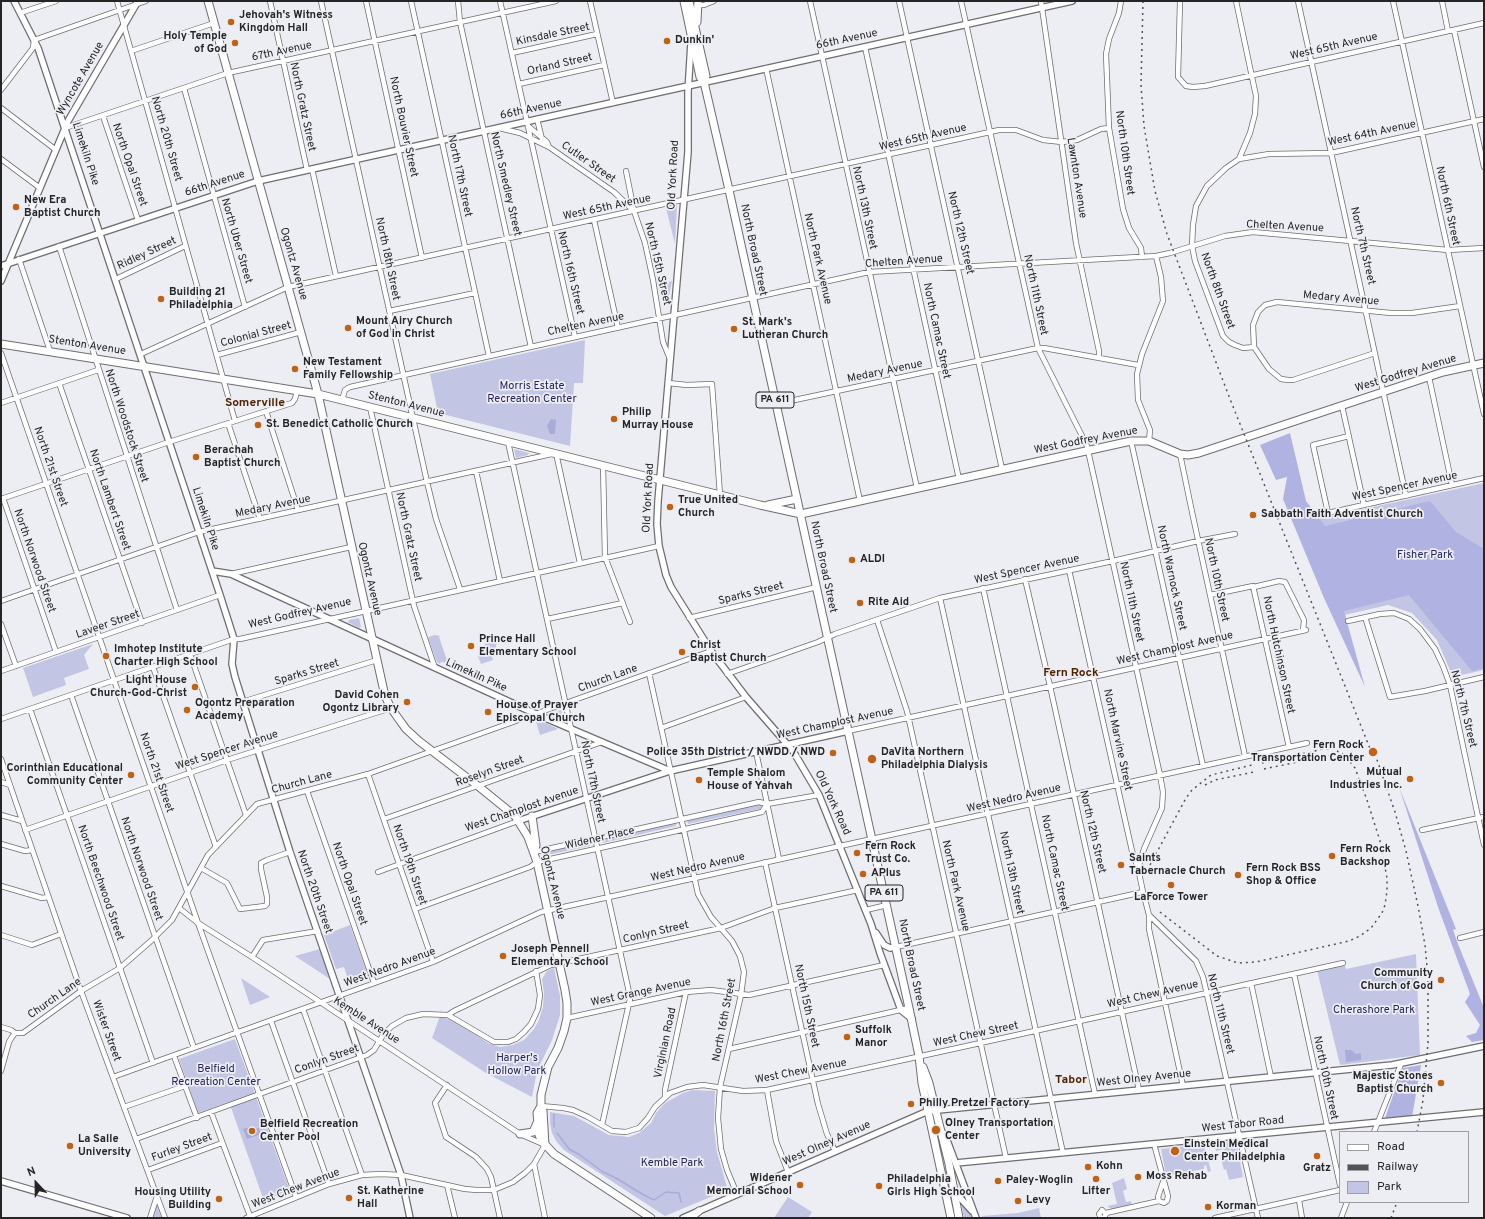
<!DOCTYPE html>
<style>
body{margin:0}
#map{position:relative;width:1485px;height:1219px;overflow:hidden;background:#edeef3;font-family:Overpass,sans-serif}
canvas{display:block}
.frame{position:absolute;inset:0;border:2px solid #252527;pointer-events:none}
.legend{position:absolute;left:1339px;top:1131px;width:130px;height:72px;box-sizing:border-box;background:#edeef3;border:1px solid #9d9ea1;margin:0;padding:5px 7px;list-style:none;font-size:12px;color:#252527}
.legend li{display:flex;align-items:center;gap:8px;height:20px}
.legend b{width:20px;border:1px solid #9d9ea1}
.north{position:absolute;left:16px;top:1163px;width:40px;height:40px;-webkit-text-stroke:3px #edeef3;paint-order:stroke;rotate:338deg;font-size:11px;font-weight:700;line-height:16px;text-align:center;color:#252527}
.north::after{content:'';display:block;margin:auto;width:14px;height:18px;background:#252527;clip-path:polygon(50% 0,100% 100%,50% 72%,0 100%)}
</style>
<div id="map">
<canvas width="1485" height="1219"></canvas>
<div class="frame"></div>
<ul class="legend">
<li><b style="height:5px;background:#fff"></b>Road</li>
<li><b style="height:5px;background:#535356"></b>Railway</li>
<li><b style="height:11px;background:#c3c5e5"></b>Park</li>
</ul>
<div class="north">N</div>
</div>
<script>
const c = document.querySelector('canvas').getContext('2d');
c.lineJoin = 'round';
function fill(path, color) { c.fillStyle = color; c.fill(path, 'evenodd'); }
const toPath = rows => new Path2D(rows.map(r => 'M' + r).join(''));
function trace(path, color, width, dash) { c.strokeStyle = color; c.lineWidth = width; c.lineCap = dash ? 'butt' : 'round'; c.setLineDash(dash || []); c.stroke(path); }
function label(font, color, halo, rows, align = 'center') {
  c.font = font + ' Overpass,sans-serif'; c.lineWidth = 3.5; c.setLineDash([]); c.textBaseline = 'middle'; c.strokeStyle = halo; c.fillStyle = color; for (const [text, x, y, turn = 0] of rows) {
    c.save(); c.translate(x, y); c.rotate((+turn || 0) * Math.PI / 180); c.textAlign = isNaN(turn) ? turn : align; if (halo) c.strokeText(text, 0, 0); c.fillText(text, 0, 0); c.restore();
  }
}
const green = toPath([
 [677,205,675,244,666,208],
 [672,281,668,301,664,302,659,284],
 [585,340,583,383,574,383,570,446,438,413,430,374],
 [514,449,529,453,528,455,516,458],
 [1484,483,1484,670,1453,677,1437,640,1412,613,1388,605,1340,616,1299,523],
 [359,618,361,627,359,628,348,622,349,620],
 [434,635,440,636,439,637,448,663,441,662,440,664,437,662,428,638,429,637],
 [496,640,498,643,496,645,496,648,485,651,484,646,485,644],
 [93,644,84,655,89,669,64,678,66,685,33,697,23,668],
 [490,652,493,660,481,664,478,656],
 [561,710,563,719,551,714,551,713],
 [535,718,558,729,540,735],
 [759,804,763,805,760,809,688,824,687,820],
 [676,823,676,826,603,843,602,839],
 [589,842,590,846,547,855,546,851],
 [350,925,369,978,350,985,344,967,336,969,324,935],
 [320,949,330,979,295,956],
 [1416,954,1420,1055,1340,1065,1317,970,1344,963,1346,969],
 [554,968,560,996,560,1015,552,1040,537,1071,532,1097,486,1073,432,1038,440,1016,457,1022,488,1043,500,1047,513,1045,524,1040,534,1029,539,1020,543,1007,544,992,542,979,547,971],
 [241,978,270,997,250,1005],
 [235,1039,290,1191,264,1201,229,1102,198,1113,179,1059],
 [692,1090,715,1091,714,1129,717,1152,727,1187,725,1188,725,1191,665,1216,564,1150,556,1141,552,1133,550,1123,550,1112,574,1116,609,1135,629,1137,639,1133,651,1123,656,1113,665,1103,683,1093],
 [1236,1141,1243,1177,1229,1180,1226,1169,1224,1170,1220,1155,1225,1154,1224,1149,1216,1151,1215,1143],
 [1204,1144,1211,1171,1208,1172,1206,1165,1204,1166,1204,1169,1166,1176,1161,1149],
 [1124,1178,1127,1189,1123,1191,1126,1202,1131,1201,1132,1206,1113,1210,1107,1206,1117,1204,1112,1183],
 [788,1197,812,1212,808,1218,774,1218],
 [960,1199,968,1208,972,1218,964,1218],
 [157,1204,161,1217,160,1218,153,1218],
 [1039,1208,1041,1218,983,1218,982,1216,1018,1213]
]);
const forest = toPath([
 [1290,433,1306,501,1325,526,1430,501,1456,532,1484,549,1484,668,1472,671,1409,595,1344,611,1365,687,1324,598,1283,499,1287,477,1276,480,1260,445],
 [1399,787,1456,929,1453,930,1458,944,1484,1008,1484,1040,1472,1042,1466,1036,1476,1033,1480,1025,1465,1002,1470,994,1438,907],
 [1421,1065,1412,1117,1385,1118,1403,1068]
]);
const water = toPath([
 [551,419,556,420,555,434,550,434,547,426],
 [1345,1050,1351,1050,1356,1054,1361,1053,1361,1060,1346,1062],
 [250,1127,255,1129,259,1128,261,1134,247,1139,243,1129]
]);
const stream = toPath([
 [554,1114,554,1127],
 [557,1133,569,1149,580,1155,603,1172,616,1178,642,1194,654,1200,666,1192,679,1193,681,1202]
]);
const minor = toPath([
 [117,1,235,421],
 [270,1,307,170],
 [321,1,427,482,436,519,460,589],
 [366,1,422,258],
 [411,1,489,356],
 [458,1,460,22,531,347],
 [500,1,575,337],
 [590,1,613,103],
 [810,1,917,488],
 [899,1,1002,469],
 [961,1,1038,348,1087,446,1160,775,1163,792,1162,808,1144,849,1138,868,1143,892,1149,915,1196,961,1203,977,1258,1218],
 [1041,1,1076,243,1099,351,1099,357],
 [1121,1,1119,13,1109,39,1106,54,1109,128,1123,209,1129,228,1141,248,1142,257],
 [1180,1,1178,77,1186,86,1193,87,1205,86,1484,23],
 [1236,1,1256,96,1255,114,1250,133,1239,159,1226,168,1207,186,1196,206,1193,225,1192,246,1195,261,1223,336,1229,342,1235,345,1243,348,1254,347],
 [1298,1,1406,496],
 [1393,1,1484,414],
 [1442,1,1448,31],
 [697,5,704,5,714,1],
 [20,13,56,1],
 [1454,30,1484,167],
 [865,47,959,479],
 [131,51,214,23],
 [512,53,597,34],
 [766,68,860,501],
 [519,84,604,65],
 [184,88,245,307],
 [1,90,33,48,34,40,146,1],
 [1,108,56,150],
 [103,116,138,220],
 [537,119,542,139],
 [528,126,547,142,549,147],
 [65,128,228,73,556,1],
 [499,128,520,133,549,147,614,192,634,211],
 [1,159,40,188],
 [1239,159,1269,154,1331,153,1484,119],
 [312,169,336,276],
 [626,171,634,211,645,243,653,280,663,342,670,359],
 [594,220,618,328],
 [59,246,177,610],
 [19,259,50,351],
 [116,279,185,246],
 [389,311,475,293],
 [1254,347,1253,325,1258,312,1265,305,1277,302,1391,313,1412,313,1460,306],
 [1254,347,1269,369,1281,379,1288,380,1293,380,1375,353],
 [1,353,198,923,296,1197],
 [141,354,288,287,999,130,1016,130,1043,140,1062,142,1077,140,1101,129,1109,128],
 [217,355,301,332],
 [1429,377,1452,485],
 [59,383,142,623],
 [668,383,687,385,712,384,720,495],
 [342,400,345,390,350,387,869,272,1156,256,1170,253,1225,236,1253,232,1448,250,1484,248],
 [1,403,98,370],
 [776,404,1038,348,1044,348,1138,365],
 [1342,406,1364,505],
 [370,407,414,606,435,668],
 [266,411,298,510],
 [228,423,260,519],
 [1349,436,1313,445,1328,513,1484,478],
 [1131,441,1203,766],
 [1149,441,1150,430,1138,400,1137,374,1142,354,1163,301,1161,277,1156,256],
 [508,442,629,992,630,999,602,1125],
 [1180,454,1192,512,1245,756],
 [603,465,605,557,630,622],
 [476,471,500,581],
 [3,498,56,652],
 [1,499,169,442,292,403,295,399,297,391],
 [1069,570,1132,851,1138,868],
 [231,574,351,547],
 [1025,579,1050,686,1139,1090],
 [1254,587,1279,581,1285,582,1304,620,1303,631],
 [983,588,1095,1094],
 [1210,595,1253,586,1289,747],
 [940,598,1063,1153],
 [1,601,199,532,556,453,580,563],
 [1365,617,1390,697,1425,691,1484,677],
 [689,618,817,587],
 [547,619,623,603],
 [877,620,907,711,1006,1158],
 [1348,621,1380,614,1394,613,1409,619,1420,629,1435,649,1443,666,1450,685,1484,845],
 [1,624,16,666],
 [190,654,246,815],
 [153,667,216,847],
 [1,671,220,595],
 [649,673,698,894,711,917,732,941,740,956,744,972,741,995,720,1087,718,1118,721,1149,727,1170,737,1194],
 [727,674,818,642,835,634,940,598,1113,561,1198,541,1235,534],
 [71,695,194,1048],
 [242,702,377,660],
 [30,709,153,1063],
 [1,719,234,639,240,639,659,546],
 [661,728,746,697],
 [848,731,1306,630],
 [756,752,779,859],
 [1,759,81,991,165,1218],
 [368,774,433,962],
 [1,782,10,785],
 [307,791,374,983],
 [1,815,22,821],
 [384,819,602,742],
 [25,830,227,760,391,708],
 [1422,830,1484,817],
 [1,844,25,851,32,850],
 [534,852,759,802,767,804,819,795],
 [765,862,818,1104,827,1134,835,1151],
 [201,868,227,883,240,909,265,906,267,904,267,897,261,869,261,863,267,860,290,852],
 [378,872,518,821],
 [1,886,42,898,48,897],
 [179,908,198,923,252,957,520,1134,545,1145,534,1164,525,1173,513,1182,494,1190,477,1190,465,1189,401,1175,381,1174,362,1175,329,1184,246,1218],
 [415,909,530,867,537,862,762,812,767,804],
 [866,910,887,905],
 [1149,915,1149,929,1183,1086],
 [1,935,32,945,61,934],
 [1460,938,1484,932],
 [896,947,1143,892],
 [252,957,263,940,318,931],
 [1294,974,1340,1185],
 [1251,983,1271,1077],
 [303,1009,362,1175],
 [448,1015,494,1042,508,1042,516,1039,524,1032,531,1024,538,1009,540,995,536,971],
 [567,1018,686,992,711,990,749,995,884,965],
 [271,1021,329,1184],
 [1,1027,11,1030,15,1033],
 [729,1049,909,1008],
 [174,1056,197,1118],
 [1,1071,9,1042,12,1037,15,1033,23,1033,81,991,120,968,152,940,172,920,208,855,257,804,368,774,711,651],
 [113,1077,433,962,541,912,1307,743],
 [447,1085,435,1103,446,1137,476,1157,487,1169,491,1177,500,1218],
 [767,1090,776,1141,788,1172],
 [665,1097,665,1090,686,992],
 [541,1106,563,1108,573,1110,588,1117,612,1131,626,1132,639,1128,648,1118,655,1107,670,1093,687,1087,703,1085,743,1091,767,1090,1343,963],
 [124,1107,185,1086],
 [211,1112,250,1216],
 [1374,1132,1401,1064],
 [136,1139,367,1055,374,1050,383,1035,392,1026,406,1018,423,1014,448,1015,454,1011,551,965,721,928,775,908,858,890],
 [1154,1144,1168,1196,1167,1201,1164,1203,1159,1201,1158,1197,1163,1182],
 [534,1164,545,1218],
 [148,1170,222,1143],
 [447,1185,455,1218],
 [1299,1200,1302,1218],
 [1106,1213,1159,1201],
 [150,1218,157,1196],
 [1101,1218,1099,1214,1102,1210,1106,1214,1104,1218],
 [1215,1218,1340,1190],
 [1341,1218,1347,1202]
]);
const tertiary = toPath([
 [14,1,38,48,220,595,234,639,232,664,235,677,290,852,401,1175,410,1218],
 [691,43,688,92,688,152,684,199,658,501,657,524,659,546,666,575,671,587,711,651,746,697,793,751,819,795,871,924,880,953,901,1010,912,1019],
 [1,266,258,181,1072,1],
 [1,281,68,121,138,1],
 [212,571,231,574,536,714,670,771],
 [518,821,670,771,848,731],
 [876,933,884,945,890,948,896,947],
 [943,1133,948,1143,976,1218],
 [956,1163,1484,1112],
 [1,1181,127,1218],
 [954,1191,972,1211],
 [683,1218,928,1111,1392,1065,1484,1046]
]);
const primary = toPath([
 [208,1,318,394,385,696,391,708,398,718,406,729,419,741,478,786,515,816,528,837,537,862,565,990,567,1003,567,1018,564,1031,558,1048,548,1067,541,1095,541,1106,537,1113,539,1135,541,1140,554,1154,651,1218],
 [684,1,700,77,704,82,729,190,909,1008,919,1056,922,1083,951,1218],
 [689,1,706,76,704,82],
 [697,22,698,1],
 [1,344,318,394,760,505,801,514,1131,441,1149,441,1180,454,1188,455,1199,453,1443,372,1484,363],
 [768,505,797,499],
 [532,816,536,845,535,850],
 [923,1067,929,1083,949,1164,959,1218],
 [541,1106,543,1111,545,1145],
 [520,1134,533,1132,537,1123],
 [690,1218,699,1211]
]);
const rail = toPath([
 [1143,1,1141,85,1144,126,1155,191,1167,234,1230,399,1371,751],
 [1375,754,1395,812,1406,851,1418,906,1425,945,1428,978,1428,1043,1423,1100,1417,1132],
 [1262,763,1323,749,1332,749],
 [1264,769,1326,756,1333,755,1345,759],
 [1205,785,1215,780,1254,772],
 [1150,865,1186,798,1192,790,1211,775,1252,765],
 [1160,912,1217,956,1238,963,1256,962,1349,941,1360,936,1371,928,1382,913,1385,905,1387,891,1387,878,1380,841,1367,800,1355,768,1345,755,1337,751],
 [1391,1218,1397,1202]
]);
const markers = [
 [231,22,4,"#c06216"],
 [667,41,4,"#c06216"],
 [235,43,4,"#c06216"],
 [16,207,4,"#c06216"],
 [161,299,4,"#c06216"],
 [348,328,4,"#c06216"],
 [734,329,4,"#c06216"],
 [295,369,4,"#c06216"],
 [614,419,4,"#c06216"],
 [258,425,4,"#c06216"],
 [196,457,4,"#c06216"],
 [670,507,4,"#c06216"],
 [1253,515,4,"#c06216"],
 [852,560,4,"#c06216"],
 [860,603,4,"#c06216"],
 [471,646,4,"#c06216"],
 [682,652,4,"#c06216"],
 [106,656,4,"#c06216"],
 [195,687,4,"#c06216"],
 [407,702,4,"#c06216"],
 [187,710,4,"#c06216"],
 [488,712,4,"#c06216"],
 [1373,752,5,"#c06216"],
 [833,753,4,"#c06216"],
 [872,759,5,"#c06216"],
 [131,775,4,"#c06216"],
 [1410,779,4,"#c06216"],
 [699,780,4,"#c06216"],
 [857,853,4,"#c06216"],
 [1332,856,4,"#c06216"],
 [1121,865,4,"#c06216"],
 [863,874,4,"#c06216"],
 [1238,875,4,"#c06216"],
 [1171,885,4,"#c06216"],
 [503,956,4,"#c06216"],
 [1441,980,4,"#c06216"],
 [847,1037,4,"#c06216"],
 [1441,1083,4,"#c06216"],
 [911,1104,4,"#c06216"],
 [936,1130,5,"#c06216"],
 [252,1131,4,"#c06216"],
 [70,1146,4,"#c06216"],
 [1175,1151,5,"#c06216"],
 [1317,1156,4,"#c06216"],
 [1088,1167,4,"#c06216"],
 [1138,1177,4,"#c06216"],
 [1096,1179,4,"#c06216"],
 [998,1181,4,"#c06216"],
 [800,1185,4,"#c06216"],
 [879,1186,4,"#c06216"],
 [349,1198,4,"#c06216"],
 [219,1199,4,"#c06216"],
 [1018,1201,4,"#c06216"],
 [1208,1207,4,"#c06216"]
];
const shields = [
 [775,400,38],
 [884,893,38]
];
const shieldNames = [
 ["PA 611",775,400],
 ["PA 611",884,893]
];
const poiNames = [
 ["Jehovah's Witness",239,16],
 ["Kingdom Hall",239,29],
 ["Holy Temple",227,37,"right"],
 ["of God",227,50,"right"],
 ["Dunkin'",675,41],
 ["New Era",24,201],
 ["Baptist Church",24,214],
 ["Building 21",169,293],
 ["Philadelphia",169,306],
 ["Mount Airy Church",356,322],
 ["of God in Christ",356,335],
 ["St. Mark's",742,323],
 ["Lutheran Church",742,336],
 ["New Testament",303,363],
 ["Family Fellowship",303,376],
 ["Philip",622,413],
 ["Murray House",622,426],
 ["St. Benedict Catholic Church",266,425],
 ["Berachah",204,451],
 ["Baptist Church",204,464],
 ["True United",678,501],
 ["Church",678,514],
 ["Sabbath Faith Adventist Church",1261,515],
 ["ALDI",860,560],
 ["Rite Aid",868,603],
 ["Prince Hall",479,640],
 ["Elementary School",479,653],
 ["Christ",690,646],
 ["Baptist Church",690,659],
 ["Imhotep Institute",114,650],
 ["Charter High School",114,663],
 ["Light House",187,681,"right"],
 ["Church-God-Christ",187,694,"right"],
 ["David Cohen",399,696,"right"],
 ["Ogontz Library",399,709,"right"],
 ["Ogontz Preparation",195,704],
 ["Academy",195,717],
 ["House of Prayer",496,706],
 ["Episcopal Church",496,719],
 ["Fern Rock",1364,746,"right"],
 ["Transportation Center",1364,759,"right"],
 ["Police 35th District / NWDD / NWD",825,753,"right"],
 ["DaVita Northern",881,753],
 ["Philadelphia Dialysis",881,766],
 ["Corinthian Educational",123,769,"right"],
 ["Community Center",123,782,"right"],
 ["Mutual",1402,773,"right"],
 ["Industries Inc.",1402,786,"right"],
 ["Temple Shalom",707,774],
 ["House of Yahvah",707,787],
 ["Fern Rock",865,847],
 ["Trust Co.",865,860],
 ["Fern Rock",1340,850],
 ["Backshop",1340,863],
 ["Saints",1129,859],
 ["Tabernacle Church",1129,872],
 ["Fern Rock BSS",1246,869],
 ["Shop & Office",1246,882],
 ["APlus",871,874],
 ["LaForce Tower",1171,898,"center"],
 ["Joseph Pennell",511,950],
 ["Elementary School",511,963],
 ["Community",1433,974,"right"],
 ["Church of God",1433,987,"right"],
 ["Suffolk",855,1031],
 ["Manor",855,1044],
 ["Majestic Stones",1433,1077,"right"],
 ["Baptist Church",1433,1090,"right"],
 ["Philly Pretzel Factory",919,1104],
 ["Olney Transportation",945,1124],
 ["Center",945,1137],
 ["Belfield Recreation",260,1125],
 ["Center Pool",260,1138],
 ["La Salle",78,1140],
 ["University",78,1153],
 ["Einstein Medical",1184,1145],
 ["Center Philadelphia",1184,1158],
 ["Kohn",1096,1167],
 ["Gratz",1317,1169,"center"],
 ["Moss Rehab",1146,1177],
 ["Widener",792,1179,"right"],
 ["Memorial School",792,1192,"right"],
 ["Philadelphia",887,1180],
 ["Girls High School",887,1193],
 ["Paley-Woglin",1006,1181],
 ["St. Katherine",357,1192],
 ["Hall",357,1205],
 ["Lifter",1096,1192,"center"],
 ["Housing Utility",211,1193,"right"],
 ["Building",211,1206,"right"],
 ["Levy",1026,1201],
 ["Korman",1216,1207]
];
const streetNames = [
 ["Kinsdale Street",553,35,-12],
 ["66th Avenue",847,40,-12],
 ["West 65th Avenue",1334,47,-13],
 ["67th Avenue",282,52,-12],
 ["Orland Street",560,65,-13],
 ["Wyncote Avenue",81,79,-60],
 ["North Gratz Street",302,107,78],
 ["66th Avenue",531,110,-12],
 ["North Bouvier Street",403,127,78],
 ["West 64th Avenue",1372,134,-12],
 ["West 65th Avenue",923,138,-13],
 ["North 20th Street",166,139,74],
 ["North 10th Street",1124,153,82],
 ["Limekiln Pike",85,154,72],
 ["Cutler Street",588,163,35],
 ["North Opal Street",129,165,71],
 ["Old York Road",674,175,-87],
 ["North 17th Street",459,176,78],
 ["Lawnton Avenue",1076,178,81],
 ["66th Avenue",215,184,-18],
 ["North Smedley Street",505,184,77],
 ["North 6th Street",1447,206,78],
 ["West 65th Avenue",607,208,-12],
 ["North 13th Street",864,208,78],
 ["Chelten Avenue",1285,227,3],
 ["North 12th Street",960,233,77],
 ["North Uber Street",236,241,74],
 ["North 7th Street",1362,246,77],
 ["North Broad Street",753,250,78],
 ["Ridley Street",147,254,-25],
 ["North 18th Street",387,259,78],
 ["North Park Avenue",817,259,77],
 ["Chelten Avenue",904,262,-4],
 ["Ogontz Avenue",293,264,74],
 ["North 15th Street",657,264,77],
 ["North 16th Street",570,273,77],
 ["North 8th Street",1217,291,70],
 ["North 11th Street",1035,295,78],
 ["Medary Avenue",1341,299,5],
 ["Chelten Avenue",586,325,-12],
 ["North Camac Street",936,331,78],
 ["Colonial Street",256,335,-15],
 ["Stenton Avenue",87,346,9],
 ["Medary Avenue",885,372,-12],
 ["West Godfrey Avenue",1406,374,-17],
 ["Stenton Avenue",406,405,14],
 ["North Woodstock Street",126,426,72],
 ["West Godfrey Avenue",1086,441,-11],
 ["North 21st Street",50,467,71],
 ["West Spencer Avenue",1405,487,-12],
 ["Old York Road",649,498,-87],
 ["North Lambert Street",109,500,71],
 ["Medary Avenue",273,507,-12],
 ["Limekiln Pike",205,519,72],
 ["North Gratz Street",408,537,78],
 ["North Norwood Street",34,561,71],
 ["North Broad Street",823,567,78],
 ["West Spencer Avenue",1027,570,-12],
 ["North Warnock Street",1171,578,78],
 ["Ogontz Avenue",369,579,77],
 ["North 10th Street",1216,580,78],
 ["Sparks Street",751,594,-14],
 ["North 11th Street",1131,602,78],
 ["West Godfrey Avenue",300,614,-13],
 ["Laveer Street",108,625,-19],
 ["West Champlost Avenue",1175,649,-13],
 ["North Hutchinson Street",1278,655,78],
 ["Sparks Street",307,673,-17],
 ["Limekiln Pike",476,676,24],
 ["Church Lane",608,679,-20],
 ["North 7th Street",1463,709,76],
 ["West Champlost Avenue",835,724,-12],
 ["North Marvine Street",1117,740,78],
 ["West Spencer Avenue",227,751,-18],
 ["Roselyn Street",490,772,-20],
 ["North 21st Street",156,773,71],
 ["North 17th Street",592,782,78],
 ["Church Lane",302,783,-15],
 ["West Nedro Avenue",1014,799,-13],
 ["Old York Road",832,803,65],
 ["West Champlost Avenue",522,810,-19],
 ["North 12th Street",1092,832,77],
 ["Widener Place",600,839,-13],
 ["North Camac Street",1054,863,78],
 ["North 19th Street",409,865,71],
 ["West Nedro Avenue",698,868,-13],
 ["North Norwood Street",141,869,71],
 ["North 13th Street",1011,873,78],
 ["North Beechwood Street",100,883,71],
 ["Ogontz Avenue",552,883,76],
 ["North Opal Street",349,884,71],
 ["North Park Avenue",955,886,77],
 ["North 20th Street",314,892,71],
 ["Conlyn Street",656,933,-13],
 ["North Broad Street",911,965,78],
 ["West Nedro Avenue",390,968,-20],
 ["West Grange Avenue",641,993,-12],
 ["West Chew Avenue",1153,995,-13],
 ["Church Lane",55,999,-35],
 ["North 15th Street",806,1006,78],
 ["North 11th Street",1220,1014,76],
 ["North 16th Street",725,1020,-79],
 ["Kemble Avenue",366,1021,33],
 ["Wister Street",106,1031,70],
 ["West Chew Street",976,1035,-12],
 ["Virginian Road",666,1043,-78],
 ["Conlyn Street",327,1060,-20],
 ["West Chew Avenue",801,1072,-11],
 ["North 10th Street",1325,1078,78],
 ["West Olney Avenue",1144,1079,-6],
 ["West Tabor Road",1243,1125,-6],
 ["West Olney Avenue",827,1144,-24],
 ["Furley Street",182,1148,-20],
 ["West Chew Avenue",296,1189,-21]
];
const parkNames = [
 ["Morris Estate",532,387],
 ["Recreation Center",532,400],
 ["Fisher Park",1425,556],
 ["Cherashore Park",1374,1011],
 ["Harper's",517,1059],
 ["Hollow Park",517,1072],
 ["Belfield",216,1070],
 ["Recreation Center",216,1083],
 ["Kemble Park",672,1164]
];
const neighbourhoodNames = [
 ["Somerville",255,404],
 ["Fern Rock",1071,674],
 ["Tabor",1071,1081]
];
fill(green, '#c3c5e5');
fill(forest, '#b0b2e1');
fill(water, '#a9abd9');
trace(stream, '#a9abd9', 1.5);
trace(minor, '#6d6d72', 6);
trace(tertiary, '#6d6d72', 8);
trace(primary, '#6d6d72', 9);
trace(minor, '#fff', 4.5);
trace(tertiary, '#fff', 5.5);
trace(primary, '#fff', 7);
trace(rail, '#535356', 1.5, [2, 4]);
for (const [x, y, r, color] of markers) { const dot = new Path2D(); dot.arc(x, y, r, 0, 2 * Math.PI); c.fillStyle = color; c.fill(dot); trace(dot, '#edeef3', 1.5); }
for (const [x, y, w] of shields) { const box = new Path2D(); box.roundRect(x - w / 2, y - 8, w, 16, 3); c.fillStyle = '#edeef3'; c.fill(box); trace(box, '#252527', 1); }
label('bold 10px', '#252527', null, shieldNames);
label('bold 11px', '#252527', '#edeef3', poiNames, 'left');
label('11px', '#252527', '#edeef3', streetNames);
label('11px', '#262159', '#edeef3', parkNames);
label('bold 12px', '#4f2300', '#edeef3', neighbourhoodNames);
</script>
